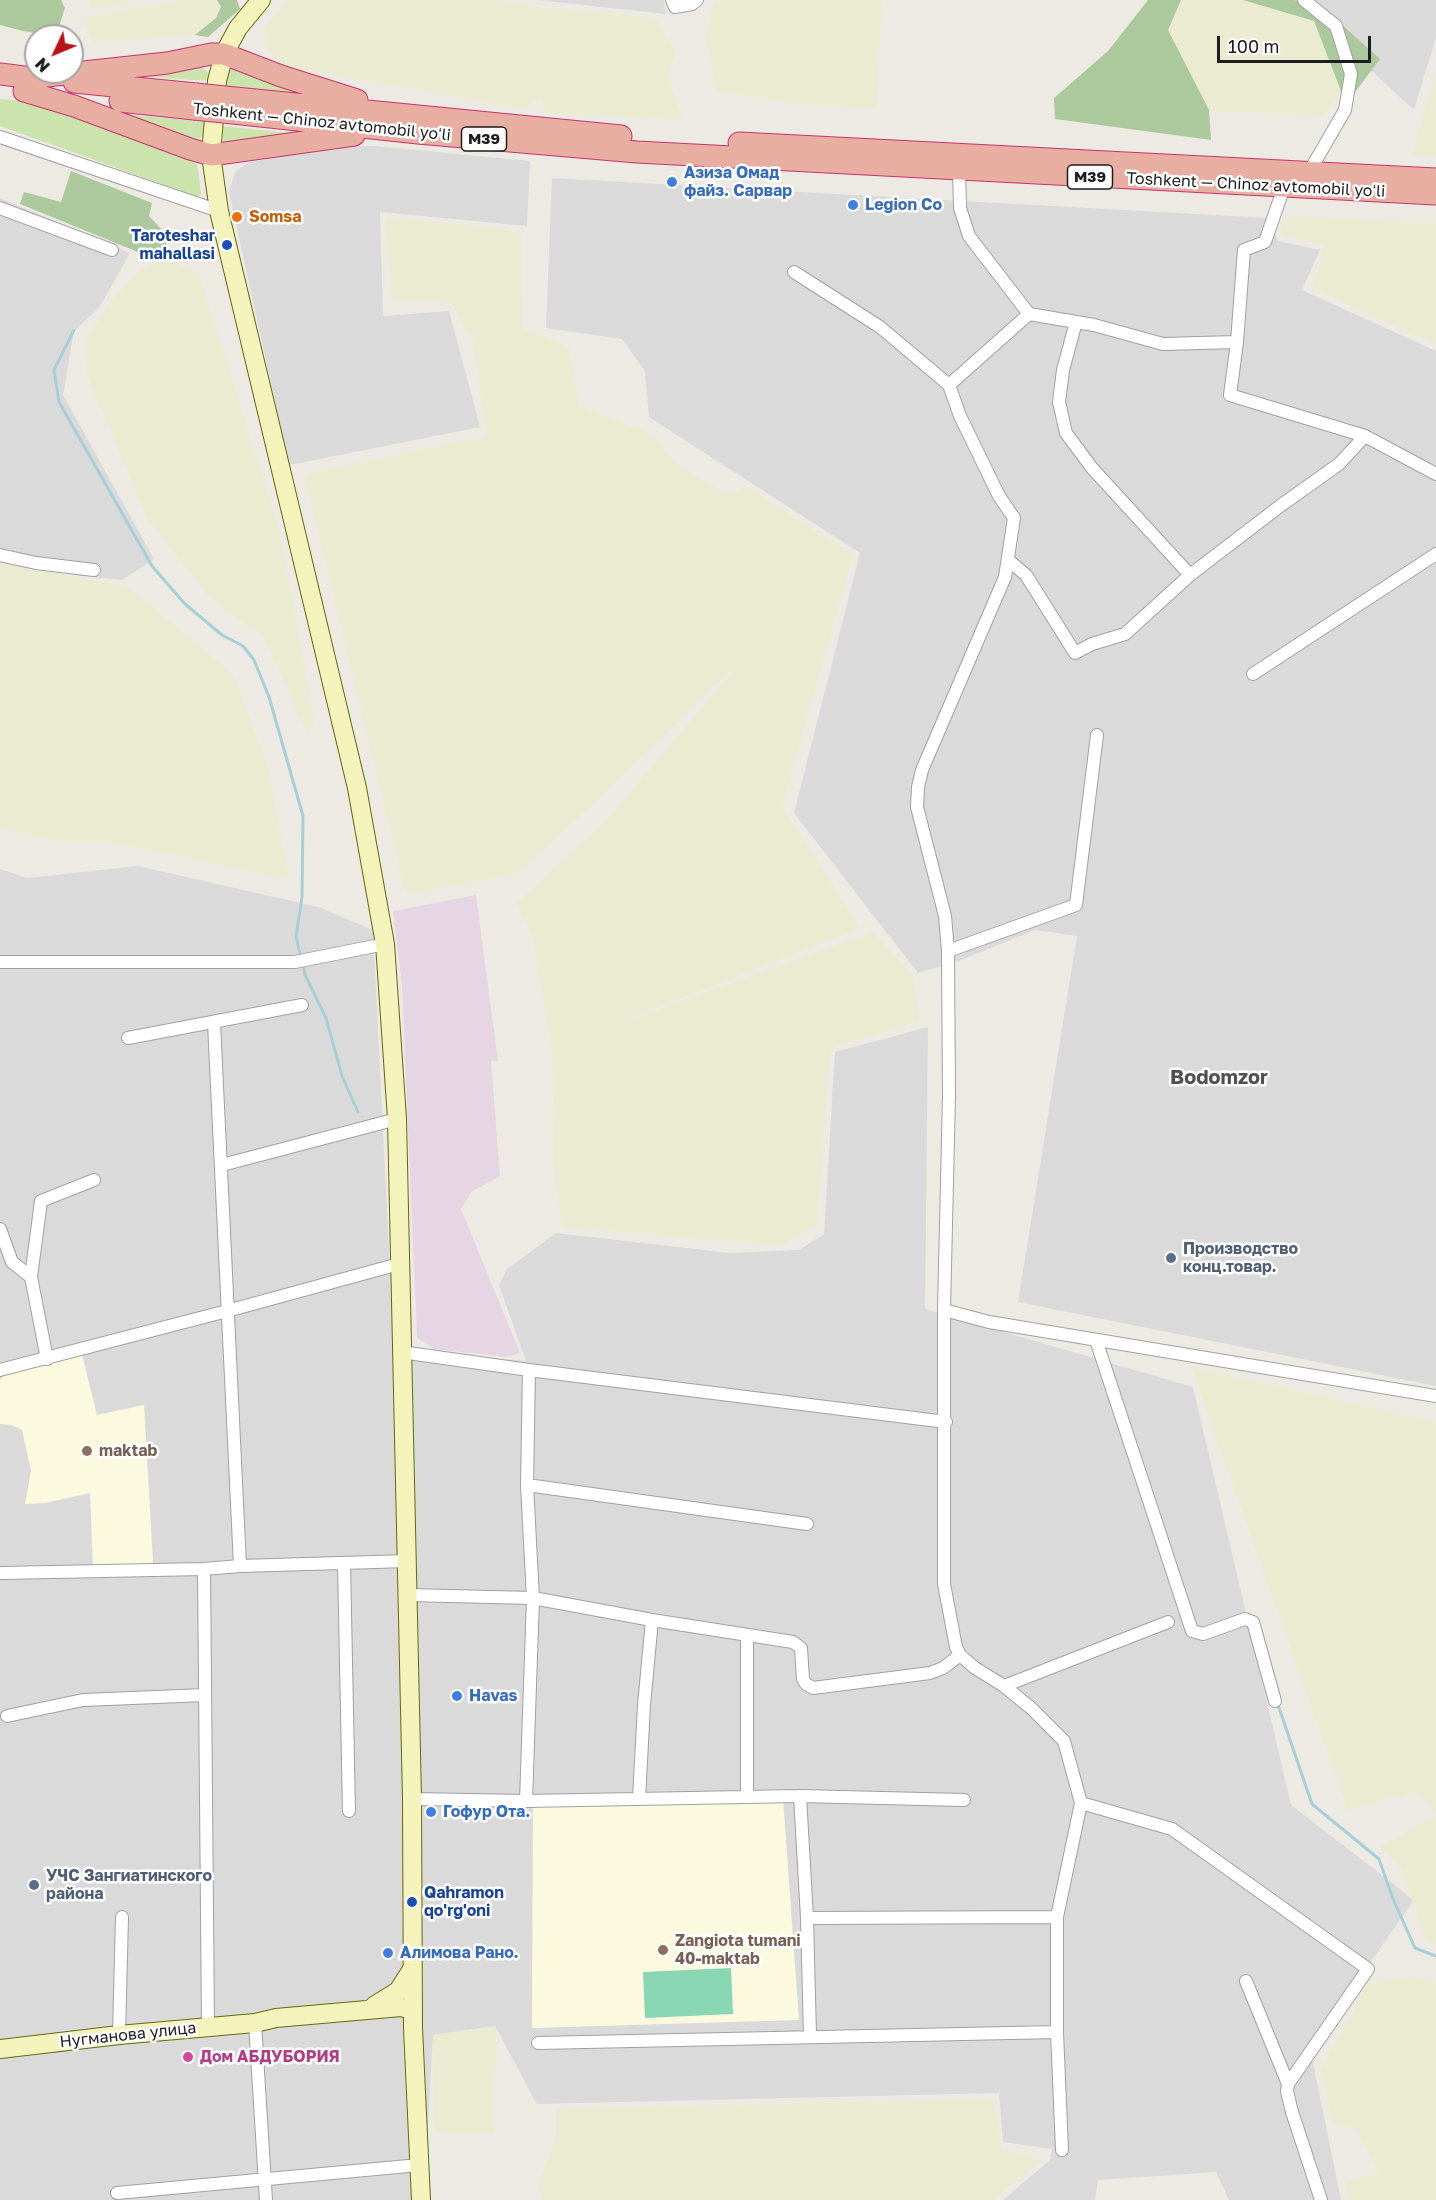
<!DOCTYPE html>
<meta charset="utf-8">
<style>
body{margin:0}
#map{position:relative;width:1436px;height:2200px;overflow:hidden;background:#edeae4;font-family:"Golos Text",sans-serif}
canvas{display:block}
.north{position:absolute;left:24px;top:24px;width:60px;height:60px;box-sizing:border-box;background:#fff;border:2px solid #a5a5a5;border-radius:50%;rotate:226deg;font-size:16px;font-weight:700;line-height:24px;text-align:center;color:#1d1d1d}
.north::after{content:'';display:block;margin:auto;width:21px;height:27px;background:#b91119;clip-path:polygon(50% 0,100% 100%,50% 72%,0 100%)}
.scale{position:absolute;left:1217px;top:36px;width:154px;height:27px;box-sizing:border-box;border:3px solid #1d1d1d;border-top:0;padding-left:8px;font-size:18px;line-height:21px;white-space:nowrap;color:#1d1d1d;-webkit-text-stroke:4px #fff;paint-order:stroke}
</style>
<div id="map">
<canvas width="1436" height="2200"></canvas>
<div class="north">N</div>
<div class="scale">100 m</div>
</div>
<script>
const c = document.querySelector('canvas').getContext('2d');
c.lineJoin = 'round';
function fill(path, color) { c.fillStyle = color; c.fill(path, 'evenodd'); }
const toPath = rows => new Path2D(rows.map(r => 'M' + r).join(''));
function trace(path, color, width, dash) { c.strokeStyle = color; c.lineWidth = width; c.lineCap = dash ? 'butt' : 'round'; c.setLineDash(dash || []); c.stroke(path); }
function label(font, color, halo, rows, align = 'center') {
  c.font = font + ' "Golos Text",sans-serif'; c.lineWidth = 5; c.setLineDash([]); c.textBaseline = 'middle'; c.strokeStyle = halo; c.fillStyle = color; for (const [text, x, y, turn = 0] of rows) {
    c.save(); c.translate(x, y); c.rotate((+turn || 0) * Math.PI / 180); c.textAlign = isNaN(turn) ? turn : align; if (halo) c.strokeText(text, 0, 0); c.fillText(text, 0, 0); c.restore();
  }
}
const residential = toPath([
 [538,0,664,0,665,14],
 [1261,0,1436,0,1436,37,1414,110,1310,14],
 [336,146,375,146,530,161,527,226,380,212,383,316,449,311,480,427,289,465,229,192,235,172,247,163],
 [552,178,1268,218,1278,241,1320,250,1302,290,1436,351,1436,1386,1018,1302,1077,936,1035,930,959,961,918,973,794,813,860,553,649,417,645,371,622,339,546,328],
 [0,198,130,253,99,308,74,331,63,395,154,559,122,580,82,576,0,560],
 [138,866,318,907,373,930,394,1349,526,1361,499,1285,507,1269,556,1233,730,1253,799,1250,824,1234,835,1052,928,1027,925,1309,1193,1387,1291,1805,1414,1900,1310,2048,1341,2200,1229,2200,1216,2172,1098,2180,1095,2200,1003,2200,1050,2160,1052,2149,1003,2142,999,2093,537,2104,495,2026,433,2035,424,2200,0,2200,0,869,27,878]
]);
const industrial = toPath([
 [476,895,498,1061,491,1061,500,1176,471,1192,461,1209,520,1353,506,1357,434,1349,417,1338,402,985,393,911]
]);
const education = toPath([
 [82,1355,97,1415,144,1405,153,1563,93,1566,90,1493,45,1503,25,1504,31,1471,22,1430,12,1425,0,1424,0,1380,6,1373],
 [783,1799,799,2020,532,2028,533,1807]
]);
const farmland = toPath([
 [91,0,142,0,91,8],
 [189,0,217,0,221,7,216,18,195,35,94,42,82,18],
 [287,0,496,0,545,8,655,18,676,53,667,74,683,119,546,113,539,96,522,109,281,65,265,46,266,27],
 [716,0,882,0,876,109,797,104,717,90,706,38,713,3],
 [1181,0,1243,0,1314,21,1341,95,1322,116,1209,110,1168,30],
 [1436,73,1436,156,1412,155],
 [1286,216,1436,223,1436,345,1313,289,1324,246,1280,234],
 [386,217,522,231,523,329,569,347,579,407,650,433,675,462,727,495,746,486,853,555,782,805,860,928,585,1036,873,932,914,977,919,1021,830,1049,817,1225,779,1245,562,1227,555,1177,552,1049,532,935,516,904,607,820,742,660,595,802,518,873,406,895,304,474,487,436,473,339,463,327,452,303,391,299],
 [167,260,199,273,280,533,315,724,307,733,263,636,210,598,147,518,86,373,87,339,109,303,141,269],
 [0,562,129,588,233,674,268,767,289,880,110,842,62,842,0,828],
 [1191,1367,1436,1422,1436,1813,1415,1792,1348,1810],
 [1436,1815,1436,1944,1426,1940,1402,1869,1380,1847],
 [1412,1977,1436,1983,1436,2200,1349,2200,1346,2181,1379,2173,1354,2127,1334,2123,1320,2070,1370,1982],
 [496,2026,495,2133,435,2132,433,2035],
 [993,2099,1003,2150,1043,2160,993,2200,542,2200,538,2184,556,2138,556,2109]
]);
const grass = toPath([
 [187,66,202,67,209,73,209,81,107,74],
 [234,69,310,94,227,86,226,83,223,83,228,71],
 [0,99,46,103,191,156,198,168,201,194,198,197,0,126],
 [92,111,209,122,205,136,192,141],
 [221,126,321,136,231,145,224,142]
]);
const forest = toPath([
 [0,0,61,0,65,8,56,36,23,31,0,25],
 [217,0,237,0,240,9,208,37,195,35,216,18,221,7],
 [1148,0,1181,0,1168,30,1209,110,1211,140,1055,119,1054,98,1108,51],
 [1243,0,1294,0,1322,7,1380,59,1346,104,1314,21],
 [71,171,152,203,149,216,164,232,168,255,155,259,20,204,24,192,61,202]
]);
const pitch = toPath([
 [731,1968,733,2014,645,2018,643,1972]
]);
const stream = toPath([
 [74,330,54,370,59,402,152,566,185,604,222,635,243,646,254,660,269,697,303,816,302,897,296,937,301,958],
 [303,964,305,975,326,1018,342,1076,358,1112],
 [1277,1702,1312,1804,1379,1859,1393,1899,1415,1948,1436,1956]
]);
const minor = toPath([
 [672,0,675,7,692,4,697,0],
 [1304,0,1336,26,1351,74,1345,110,1309,172],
 [0,137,219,211],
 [1284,187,1265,242,1244,250,1237,342,1230,395,1365,436,1436,474],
 [0,208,112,250],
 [794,272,880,327,949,385,960,416,999,496,1014,518,1005,577,922,770,918,787,917,807,945,916,948,951,949,1096,944,1310,944,1584,956,1647,960,1655,975,1668,1004,1686,1031,1708,1064,1741,1081,1803,1057,1917,1057,2032,1062,2150],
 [1029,314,1094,325,1163,344,1237,342],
 [1076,322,1063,370,1059,402,1066,433,1092,468,1190,575],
 [949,385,1029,314,969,236,960,208,959,170],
 [0,555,36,563,94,570],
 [1008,560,1026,575,1075,653,1092,644,1125,634,1190,575,1280,506,1339,464,1365,436],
 [1253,674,1436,554],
 [948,951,1076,905,1097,735],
 [0,962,295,962,385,944],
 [214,1023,240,1566],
 [128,1038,302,1005],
 [222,1165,397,1119],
 [0,1229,12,1262,31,1277],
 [944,1310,989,1322,1436,1396],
 [1096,1340,1192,1631,1203,1634,1245,1619,1253,1622,1275,1701],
 [401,1352,529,1370,946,1422],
 [47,1359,31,1277,41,1201,94,1180],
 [0,1370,227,1311,399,1264],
 [527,1485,807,1524],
 [344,1563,349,1811],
 [204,1569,208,2027],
 [2,1573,204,1569,240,1566,408,1561],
 [408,1595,533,1598,652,1620,793,1642,801,1648,803,1679,806,1684,813,1688,930,1673,943,1668,960,1655],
 [1004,1686,1168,1622],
 [7,1716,83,1700,205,1695],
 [800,1796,807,1918,810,2036],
 [747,1797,747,1635],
 [412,1799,526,1801,800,1796,964,1800],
 [639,1799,644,1705,652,1620],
 [526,1801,533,1598,527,1485,529,1370],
 [1081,1803,1172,1829,1368,1969,1288,2084,1287,2091,1292,2112,1321,2200],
 [807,1918,1057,1917],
 [1246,1981,1288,2084],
 [255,2023,266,2200],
 [119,2035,122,1917],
 [538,2043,1057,2032],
 [117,2193,419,2165]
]);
const secondary = toPath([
 [261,0,238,28,224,54,217,81,211,155,219,211,357,788,385,944,397,1119,412,1799,413,2028,421,2200],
 [374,2006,398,1991,412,1969],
 [0,2049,119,2035,255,2023,276,2018,401,2007,413,2010]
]);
const trunk = toPath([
 [0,74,40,79],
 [28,78,167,63,211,54,224,54,281,76,357,100],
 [74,82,196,94],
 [24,91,74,106,190,149,211,155,354,135],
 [225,97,621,136],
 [120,101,194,109],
 [224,112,418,133,637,152,1436,194],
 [739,143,1436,179]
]);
const trunkBridge = toPath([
 [196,94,225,97],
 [194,109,224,112]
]);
const markers = [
 [672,182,6,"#3f7fe0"],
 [853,205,6,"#3f7fe0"],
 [237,217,6,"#e8710a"],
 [227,245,6,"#1a4fb4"],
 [1171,1258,6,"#5c6f8a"],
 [87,1451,6,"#8d6e63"],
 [457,1696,6,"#3f7fe0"],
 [431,1812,6,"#3f7fe0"],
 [34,1885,6,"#5c6f8a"],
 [412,1902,6,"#1a4fb4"],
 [663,1950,6,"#8d6e63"],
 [388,1953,6,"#3f7fe0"],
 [188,2057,6,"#d1479c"]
];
const shields = [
 [484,139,45],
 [1090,177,45]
];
const shieldNames = [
 ["M39",484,139],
 ["M39",1090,177]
];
const streetNames = [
 ["Toshkent — Chinoz avtomobil yoʻli",322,122,6],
 ["Toshkent — Chinoz avtomobil yoʻli",1256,185,3],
 ["Нугманова улица",128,2035,-6]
];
const shopNames = [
 ["Азиза Омад",684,173],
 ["файз. Сарвар",684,191],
 ["Legion Co",865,205],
 ["Havas",469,1696],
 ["Гофур Ота.",443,1812],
 ["Алимова Рано.",400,1953]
];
const foodNames = [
 ["Somsa",249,217]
];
const transitNames = [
 ["Taroteshar",215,236],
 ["mahallasi",215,254],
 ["Qahramon",424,1893,"left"],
 ["qo'rg'oni",424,1911,"left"]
];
const serviceNames = [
 ["Производство",1183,1249],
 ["конц.товар.",1183,1267],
 ["УЧС Зангиатинского",46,1876],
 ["района",46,1894]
];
const educationNames = [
 ["maktab",99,1451],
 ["Zangiota tumani",675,1941],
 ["40-maktab",675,1959]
];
const hotelNames = [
 ["Дом АБДУБОРИЯ",200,2057]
];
const quarterNames = [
 ["Bodomzor",1219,1078]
];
fill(residential, '#dbdada');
fill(industrial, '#e6d6e4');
fill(education, '#fcfade');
fill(farmland, '#eaebd0');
fill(grass, '#cbe3ad');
fill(forest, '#abc99c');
fill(pitch, '#88d6b4');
trace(stream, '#a7cfd7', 3);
trace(minor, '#a1a1a1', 14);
trace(secondary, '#646a0e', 20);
trace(trunk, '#c9336e', 23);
trace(minor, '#fff', 12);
trace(secondary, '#f3f3bb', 18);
trace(trunk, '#e8aea2', 21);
trace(trunkBridge, '#c9336e', 23, []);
trace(trunkBridge, '#e8aea2', 21);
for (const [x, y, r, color] of markers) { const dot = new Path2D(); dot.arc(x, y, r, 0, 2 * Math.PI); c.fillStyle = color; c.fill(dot); trace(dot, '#fff', 2); }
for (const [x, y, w] of shields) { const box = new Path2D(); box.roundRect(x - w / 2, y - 12, w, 24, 4.5); c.fillStyle = '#fff'; c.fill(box); trace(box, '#1d1d1d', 1.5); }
label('bold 15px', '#1d1d1d', null, shieldNames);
label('16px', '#1d1d1d', '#fff', streetNames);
label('bold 16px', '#366cbe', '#fff', shopNames, 'left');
label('bold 16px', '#c56008', '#fff', foodNames, 'left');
label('bold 16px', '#164399', '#fff', transitNames, 'right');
label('bold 16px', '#4e5e75', '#fff', serviceNames, 'left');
label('bold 16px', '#785e54', '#fff', educationNames, 'left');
label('bold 16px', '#b23c85', '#fff', hotelNames, 'left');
label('bold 20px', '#505050', '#fff', quarterNames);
</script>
